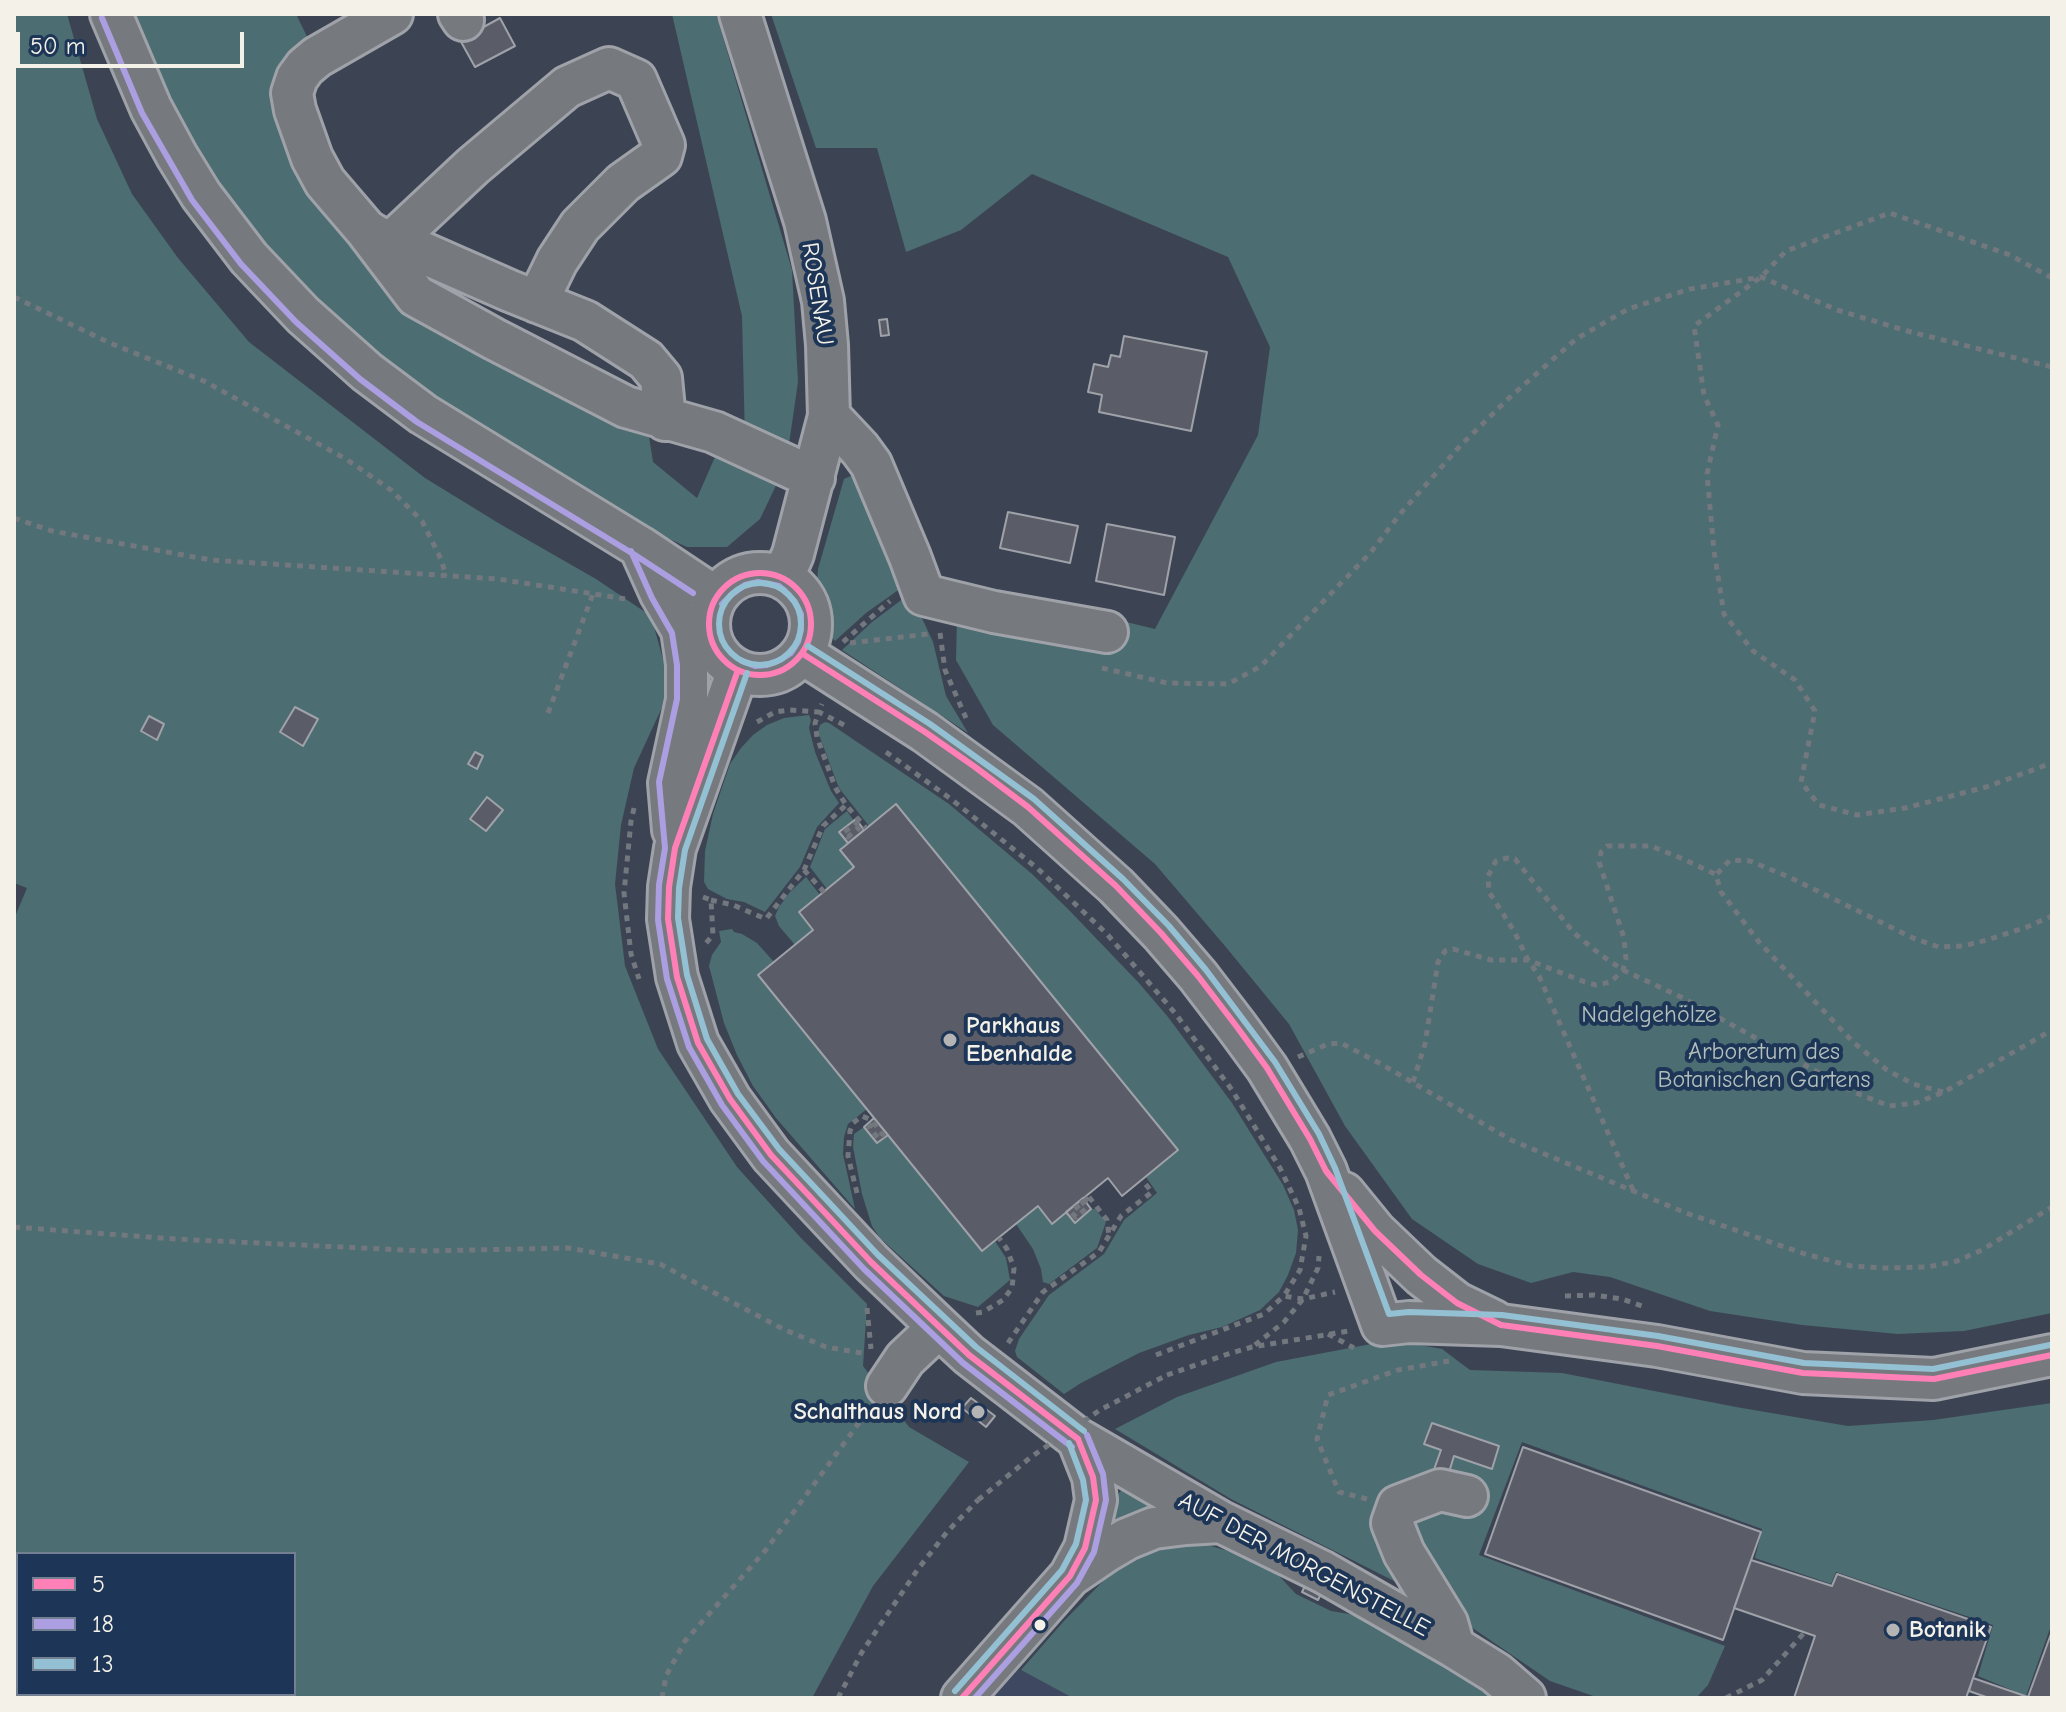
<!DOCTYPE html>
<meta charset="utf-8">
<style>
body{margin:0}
#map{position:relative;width:2066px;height:1712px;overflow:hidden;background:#3c4454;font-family:"Comic Neue",sans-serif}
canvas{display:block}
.frame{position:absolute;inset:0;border:16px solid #f4f1e8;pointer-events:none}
.legend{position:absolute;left:16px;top:1552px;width:280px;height:144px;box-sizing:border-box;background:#1d3557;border:2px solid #738091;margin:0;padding:10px 14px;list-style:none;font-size:24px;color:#f4f1e8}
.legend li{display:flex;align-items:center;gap:16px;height:40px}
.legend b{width:40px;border:2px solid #738091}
.scale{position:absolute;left:16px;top:32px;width:228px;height:36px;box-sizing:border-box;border:4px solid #f4f1e8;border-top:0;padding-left:10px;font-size:24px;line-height:28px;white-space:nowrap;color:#f4f1e8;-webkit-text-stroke:6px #1d3557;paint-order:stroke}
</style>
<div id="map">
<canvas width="2066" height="1712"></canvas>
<div class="frame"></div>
<ul class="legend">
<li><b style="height:10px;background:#ff80b7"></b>5</li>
<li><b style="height:10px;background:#ab9ee1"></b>18</li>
<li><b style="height:10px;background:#94c0d4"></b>13</li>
</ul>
<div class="scale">50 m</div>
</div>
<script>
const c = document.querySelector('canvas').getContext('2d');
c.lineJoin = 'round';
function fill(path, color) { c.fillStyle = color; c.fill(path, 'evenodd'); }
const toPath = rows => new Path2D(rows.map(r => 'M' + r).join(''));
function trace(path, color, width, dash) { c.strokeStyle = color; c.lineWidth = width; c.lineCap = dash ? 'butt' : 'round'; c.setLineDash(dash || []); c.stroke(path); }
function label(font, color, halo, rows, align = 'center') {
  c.font = font + ' "Comic Neue",sans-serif'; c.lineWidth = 8; c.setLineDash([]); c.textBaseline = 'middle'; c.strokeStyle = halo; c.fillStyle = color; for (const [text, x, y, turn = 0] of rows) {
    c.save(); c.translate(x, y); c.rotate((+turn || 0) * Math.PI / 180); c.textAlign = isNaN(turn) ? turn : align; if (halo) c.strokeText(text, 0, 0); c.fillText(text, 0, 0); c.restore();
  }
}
const built = toPath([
 [1021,1670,1073,1698,985,1698,1008,1672]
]);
const green = toPath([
 [14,14,67,14,97,119,132,194,178,258,249,342,425,478,500,524,596,579,651,616,671,688,634,768,621,825,615,884,625,966,658,1049,737,1167,801,1238,867,1304,863,1366,909,1427,969,1462,873,1586,812,1698,14,1698,14,919,27,888,14,883],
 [18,1554,294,1554,294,1694,18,1694],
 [135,14,296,14,317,57,292,93,409,306,648,430,653,462,697,498,715,457,733,453,745,440,742,316,672,14,716,14,792,270,798,382,788,451,780,477,760,519,727,547,687,547,643,527,441,400,335,320,272,259,219,187,155,69],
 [771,14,2052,14,2052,1313,1964,1331,1898,1334,1802,1325,1710,1311,1610,1277,1573,1272,1531,1283,1478,1264,1412,1219,1345,1126,1289,1024,1225,946,1155,864,993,725,956,660,957,618,962,582,1155,629,1258,435,1270,347,1228,257,1032,174,961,230,906,252,877,148,816,148],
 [853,475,861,476,904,586,866,613,835,641,826,630,819,614,816,596,818,569,844,479],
 [908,595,921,616,933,642,946,696,968,733,842,650,872,622],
 [809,715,811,720,809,728,815,752,831,791,839,803,817,827,800,867,765,912,744,902,727,899,708,889,704,882,705,851,713,814,730,764,741,748,753,735,767,725,784,718],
 [825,722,829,723,949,804,1032,874,1068,909,1138,982,1168,1017,1232,1103,1283,1185,1294,1210,1298,1230,1296,1253,1288,1275,1279,1292,1260,1310,1222,1327,1189,1335,1139,1353,1081,1383,1064,1394,1017,1357,1015,1351,1019,1339,1049,1295,1104,1254,1124,1220,1157,1193,1146,1177,1178,1150,897,804,869,826,839,788,834,775,818,732,820,725],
 [847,811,854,821,848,843,840,850,854,867,827,889,810,867,825,829],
 [806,877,820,895,813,930,795,945,779,926,775,916,779,907,790,892],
 [732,929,734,932,742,934,757,943,774,962,758,976,867,1109,848,1124,844,1137,843,1154,855,1209,776,1118,753,1086,737,1055,724,1023,709,966,712,955,721,942,719,931],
 [864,1127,877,1143,888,1135,982,1250,995,1241,1006,1258,1010,1280,978,1307,944,1296,880,1238,872,1226,862,1194,853,1147,854,1134],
 [1038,1206,1052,1223,1066,1212,1075,1222,1091,1209,1095,1209,1106,1222,1097,1248,1049,1284,1043,1282,1041,1269,1033,1249,1016,1224],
 [1392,1340,1442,1349,1470,1370,1562,1373,1736,1407,1848,1426,1933,1420,2052,1403,2052,1623,2026,1696,1978,1676,1993,1625,1836,1572,1831,1584,1755,1558,1762,1529,1522,1442,1479,1555,1725,1646,1708,1685,1696,1698,1599,1698,1550,1681,1455,1616,1394,1581,1231,1499,1115,1429,1177,1397,1276,1362],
 [1125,1487,1164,1512,1110,1530,1116,1513,1118,1494],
 [1184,1545,1211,1546,1266,1562,1296,1594,1331,1611,1373,1618,1473,1681,1493,1698,1073,1698,1021,1670,1064,1621,1109,1575,1133,1560,1158,1550]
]);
const building = toPath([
 [500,18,515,46,475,67,460,40,500,18],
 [887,319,889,335,881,336,879,320,887,319],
 [1124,336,1207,352,1191,431,1099,412,1102,395,1088,392,1094,364,1108,367,1111,355,1120,357,1124,336],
 [1008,512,1078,526,1070,563,1000,548,1008,512],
 [1107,524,1175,537,1164,595,1096,581,1107,524],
 [295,707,318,719,303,746,280,732,295,707],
 [149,716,164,724,157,740,141,731,149,716],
 [475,752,483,756,477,769,468,764,475,752],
 [487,797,503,810,486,831,470,819,487,797],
 [896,804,1178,1150,1122,1196,1108,1178,1052,1224,1038,1206,982,1251,758,975,813,930,799,912,854,867,840,850,896,804],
 [856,819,864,830,848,843,839,832,856,819],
 [874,1118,888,1135,877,1143,864,1127,874,1118],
 [1083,1198,1091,1209,1075,1223,1066,1212,1083,1198],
 [971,1398,995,1416,986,1427,962,1408,971,1398],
 [1432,1423,1499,1446,1492,1469,1454,1456,1446,1482,1431,1478,1441,1450,1424,1444,1432,1423],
 [1523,1447,1761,1532,1723,1640,1485,1554,1523,1447],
 [1751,1560,1832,1586,1837,1574,1991,1627,1966,1698,1794,1698,1815,1636,1734,1608,1751,1560],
 [1307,1582,1323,1590,1318,1600,1302,1592,1307,1582],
 [2051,1634,2052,1634,2052,1698,1989,1698,1969,1691,1973,1678,2028,1697,2051,1634]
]);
const path = toPath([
 [2052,278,2010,255,1890,213,1786,251,1761,277,1694,326,1704,395,1718,425,1707,474,1714,551,1724,614,1753,651,1795,680,1815,711,1801,782,1819,805,1857,815,1905,808,1986,787,2052,763],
 [14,297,110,343,204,381,346,459,391,490,422,521,441,559,446,576],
 [14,518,52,531,211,560,498,579,626,599],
 [940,633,945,670,966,718],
 [843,642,890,601],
 [850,643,928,634],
 [1102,668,1167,683,1228,684,1261,666,1371,552,1400,514,1461,445,1509,398,1576,339,1628,309,1690,289,1761,277,1837,310,1911,332,2052,367],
 [548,713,593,594],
 [757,722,775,712,790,710,819,712,822,704],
 [844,725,819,712,815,723,817,737,835,787,846,805,866,828],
 [886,752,951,799,1037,868,1107,934,1175,1013,1232,1090,1280,1168,1299,1208,1306,1236,1300,1270,1284,1296],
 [634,808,631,821,624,893,631,954,639,979],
 [859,821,844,832,848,837,858,828,861,832],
 [804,870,824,892],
 [703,897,711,900,713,935,706,943],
 [711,900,733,905,766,919,804,870,823,826,846,805],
 [1298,1057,1328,1044,1341,1043,1381,1064,1511,1140,1686,1213,1805,1254,1851,1266,1884,1268,1928,1267,1957,1261,1982,1250,2052,1207],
 [1413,1082,1425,1044,1438,962,1445,951,1453,949,1491,960,1528,960,1585,982,1596,985,1611,982,1623,970,1626,959,1624,938,1599,862,1601,852,1607,846,1651,846,1683,859,1715,874],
 [1943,1092,1913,1084,1887,1070,1853,1042,1759,942,1721,892,1716,875,1730,860,1750,861,1789,877,1913,938,1939,947,1963,946,1987,940,2027,927,2052,916],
 [1633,1190,1539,976,1528,960,1514,931,1489,892,1488,876,1496,861,1507,858,1515,859,1574,933,1601,955,1623,970,1683,998,1854,1092,1889,1106,1916,1103,1944,1092,2052,1030],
 [857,1193,848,1156,850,1131,853,1123,862,1116,871,1120,874,1123,883,1135,879,1139,869,1127,876,1121],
 [1089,1197,1107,1220,1109,1236],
 [1081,1200,1087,1208,1076,1217,1071,1212,1081,1204,1085,1201,1089,1197],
 [14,1227,175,1239,425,1251,568,1248,660,1264,783,1329,826,1347,867,1354],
 [1565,1296,1594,1295,1622,1299,1645,1307],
 [867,1308,871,1349],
 [976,1313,983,1312,1003,1300,1012,1288,1014,1268,1007,1249,999,1238],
 [1328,1334,1354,1348],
 [1008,1343,1043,1292,1099,1252,1121,1216,1152,1192,1142,1180],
 [1255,1345,1284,1322,1303,1299,1318,1268,1319,1256],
 [1156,1355,1264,1314,1284,1296,1303,1299,1335,1292],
 [1167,1375,1228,1354,1252,1347,1349,1331],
 [1367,1499,1339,1492,1317,1439,1328,1395,1398,1370,1449,1361],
 [662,1698,666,1676,685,1641,765,1551,867,1412],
 [838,1698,862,1652,918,1569,947,1532,978,1500],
 [1726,1698,1762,1680,1804,1633]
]);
const minor = toPath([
 [111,14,151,108,177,156,201,195,249,258,303,315,367,372,423,414,640,547,715,597],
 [392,14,317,57,305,67,297,78,292,93,295,110,312,158,325,182,366,230,379,238,394,240,510,291,585,321,646,360,661,378,665,420],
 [459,14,463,20],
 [740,14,805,221,823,301,827,345,829,416,793,554,783,577],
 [366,230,416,296,494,339,626,407,714,432,814,478],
 [394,240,473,166,567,87,609,68,636,80,664,145,661,156,623,183,580,226,557,261,537,302],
 [829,416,860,449,871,464,910,557,924,595,994,612,1107,632],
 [640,547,661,594,682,630,687,664,687,700,669,783,673,830],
 '709 624a51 51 0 1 1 102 0a51 51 0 1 1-102 0Z',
 [803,654,925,732,1028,807,1116,886,1161,933,1198,976,1237,1027,1267,1068,1310,1139,1326,1171,1382,1325,1409,1322,1501,1325,1657,1346,1803,1373,1934,1379,2052,1355],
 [738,670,675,848,669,887,668,919,677,977,698,1043,730,1099,771,1155,871,1262,939,1327,969,1355,1078,1439,1221,1522,1323,1572,1454,1647,1496,1673,1525,1698],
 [1344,1193,1375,1231,1421,1275,1457,1303,1494,1321],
 [887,1386,905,1359,939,1327],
 [1070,1576,1105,1552,1127,1539,1154,1528,1186,1524,1221,1522],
 [1454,1647,1447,1623,1404,1553,1392,1523,1398,1506,1440,1490,1467,1496],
 [962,1698,1070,1576,1085,1548,1096,1500,1093,1477,1078,1439]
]);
const pathBridge = toPath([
 [978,1500,1031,1457,1100,1410,1167,1375]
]);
const bus1 = toPath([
 '709 624a51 51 0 1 1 102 0a51 51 0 1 1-102 0Z',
 [803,654,925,732,975,767,1028,807,1116,886,1161,933,1198,976,1237,1027,1267,1068,1310,1139,1326,1171,1375,1231,1421,1275,1457,1303,1501,1325,1657,1346,1803,1373,1934,1379,2052,1355],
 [738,670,675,848,669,887,668,919,677,977,698,1043,730,1099,771,1155,871,1262,969,1355,1078,1439],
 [962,1698,1070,1576,1085,1548,1096,1500,1093,1477,1078,1439]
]);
const bus2 = toPath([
 [102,18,142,113,192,200,241,264,296,322,360,379,417,422,635,555,693,593],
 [631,551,652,598,672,633,677,665,677,699,659,782,665,848,659,885,658,920,667,979,689,1047,722,1105,763,1161,864,1269,963,1363,1072,1447],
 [722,604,732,594,745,585,758,582,779,586,784,590,795,602,801,614,801,629,798,642,791,653,780,660,767,665,755,666,742,661],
 [975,1698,1077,1583,1094,1552,1106,1500,1103,1474,1087,1435]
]);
const bus3 = toPath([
 '719 624a41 41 0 1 1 82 0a41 41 0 1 1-82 0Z',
 [808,646,930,724,1034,799,1123,879,1169,926,1206,970,1275,1062,1319,1134,1335,1168,1389,1314,1409,1312,1502,1315,1658,1336,1804,1363,1933,1369,2050,1345],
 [747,673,685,850,679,888,678,918,687,975,707,1039,738,1094,779,1149,878,1255,976,1347,1084,1431],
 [955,1691,1062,1570,1076,1544,1086,1500,1083,1480,1069,1443]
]);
const markers = [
 [950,1040,8,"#b4b4b4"],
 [978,1412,8,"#b4b4b4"],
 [1040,1625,7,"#f4f1e8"],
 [1893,1630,8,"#b4b4b4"]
];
const streetNames = [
 ["ROSENAU",817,294,81],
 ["AUF DER MORGENSTELLE",1304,1565,28]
];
const parkNames = [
 ["Nadelgehölze",1649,1015],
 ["Arboretum des",1764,1052],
 ["Botanischen Gartens",1764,1080]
];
const poiNames = [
 ["Parkhaus",966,1026],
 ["Ebenhalde",966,1054],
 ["Schalthaus Nord",962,1412,"right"],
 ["Botanik",1909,1630]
];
fill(built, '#3f4861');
fill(green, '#4c6d71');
fill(building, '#5a5d67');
trace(building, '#9fa2a8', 2);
trace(minor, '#9fa2a8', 46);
trace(path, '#73787f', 5, [6, 6]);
trace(minor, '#767a7f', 40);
trace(pathBridge, '#73787f', 5, [6, 6]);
trace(bus1, '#ff80b7', 6);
trace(bus2, '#ab9ee1', 6);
trace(bus3, '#94c0d4', 6);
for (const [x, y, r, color] of markers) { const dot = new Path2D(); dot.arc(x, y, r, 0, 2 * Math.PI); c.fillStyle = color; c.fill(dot); trace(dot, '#1d3557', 3); }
label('24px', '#f4f1e8', '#1d3557', streetNames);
label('24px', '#b2bfba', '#1d3557', parkNames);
label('bold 24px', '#f4f1e8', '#1d3557', poiNames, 'left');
</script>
